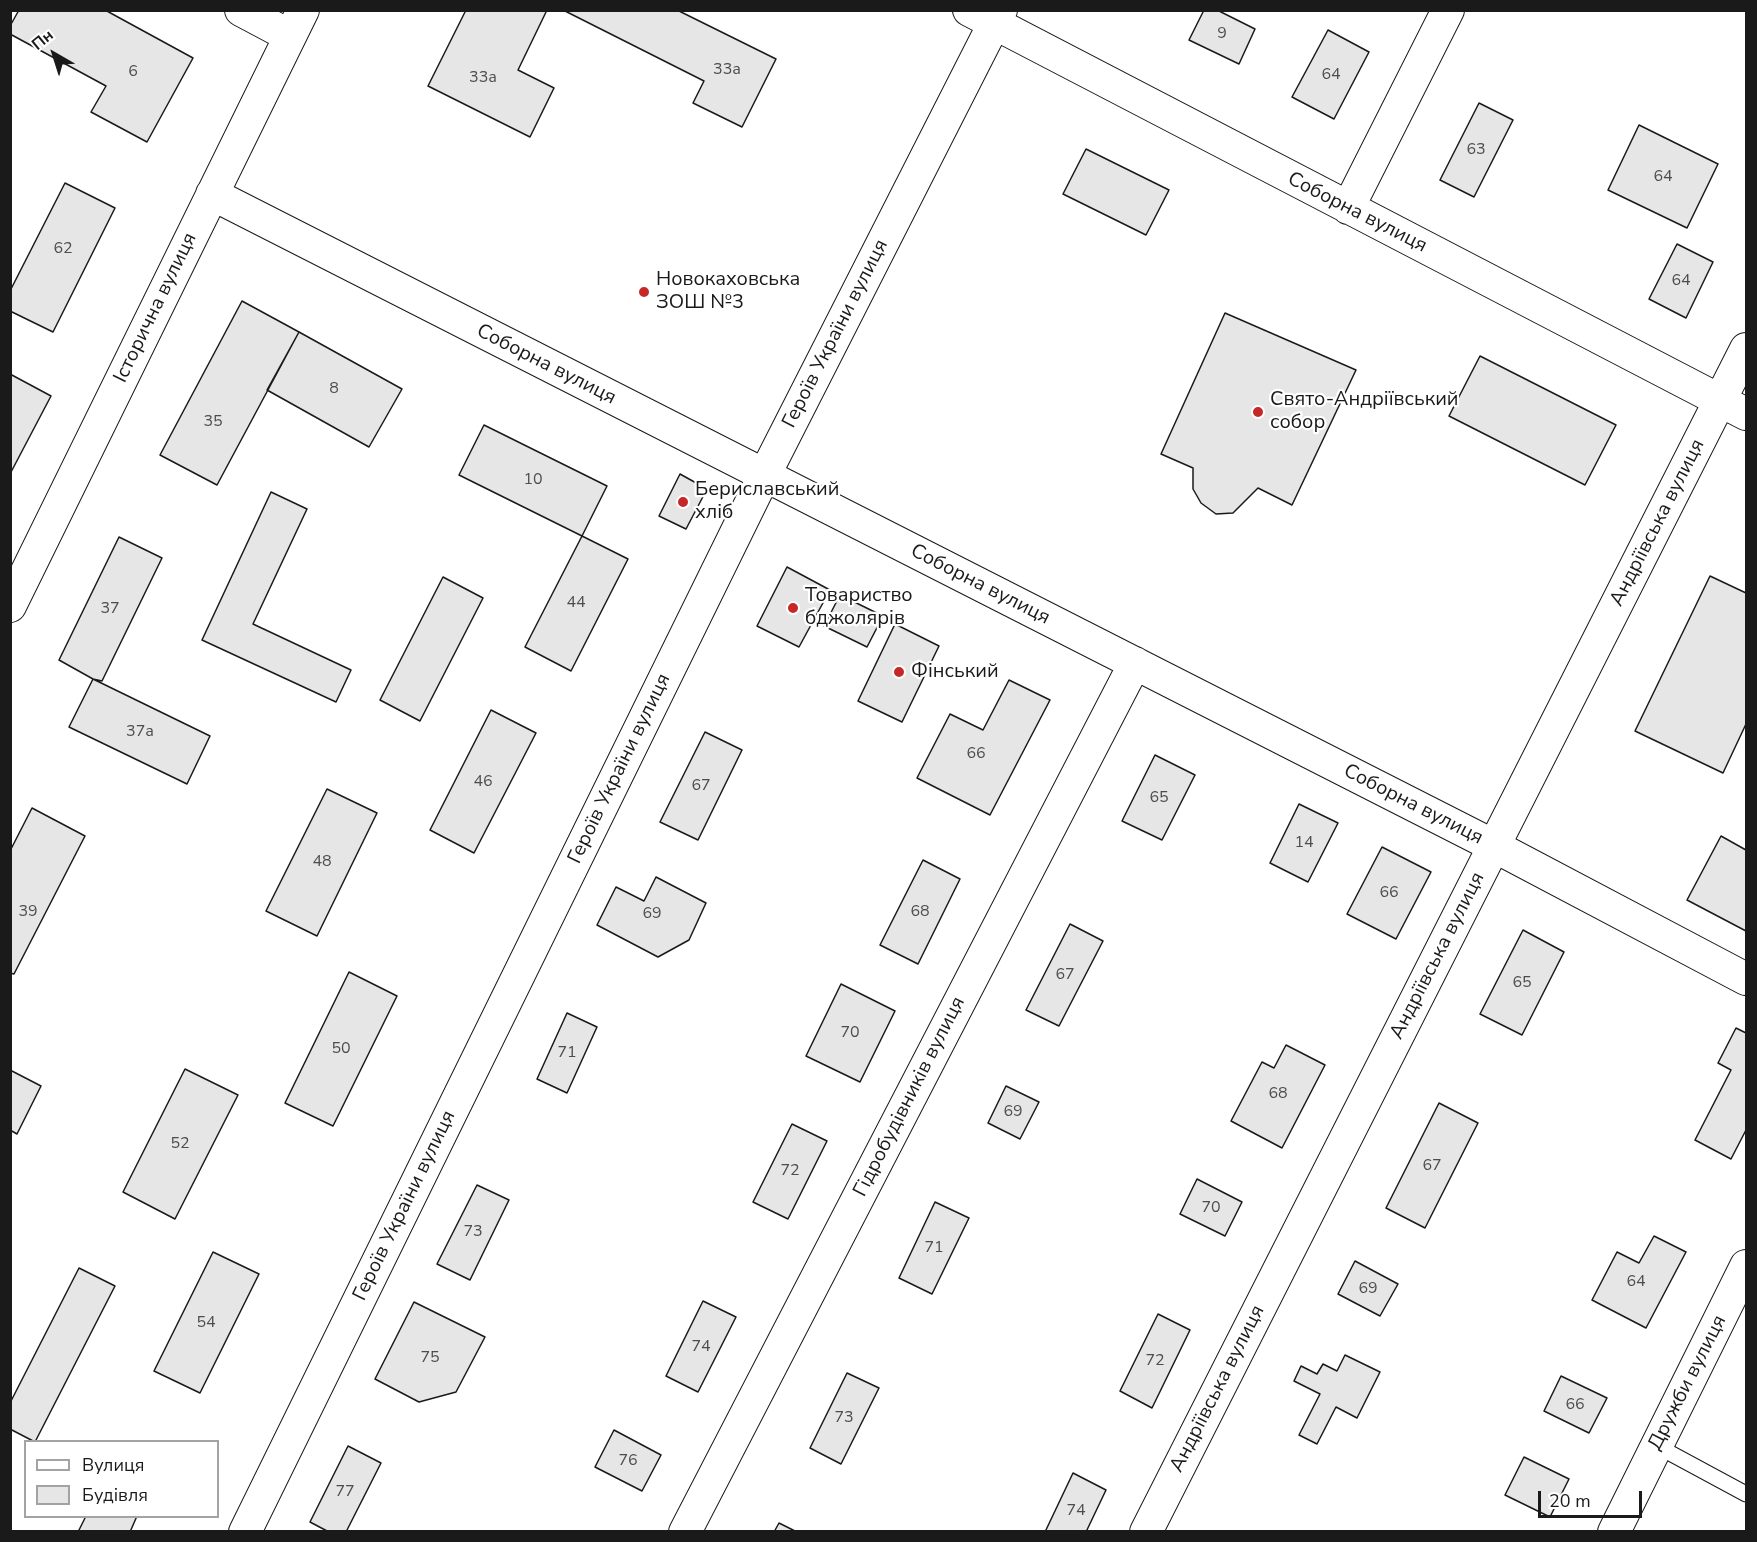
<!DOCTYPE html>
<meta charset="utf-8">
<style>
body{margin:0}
#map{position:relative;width:1757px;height:1542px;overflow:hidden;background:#fff;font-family:"Nunito Sans",sans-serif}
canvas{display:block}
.frame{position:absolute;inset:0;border:12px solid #1a1a1a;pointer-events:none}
.legend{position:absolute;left:24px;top:1440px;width:195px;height:78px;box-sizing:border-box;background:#fff;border:2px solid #a3a3a3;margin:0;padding:8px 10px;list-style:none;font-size:18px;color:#1a1a1a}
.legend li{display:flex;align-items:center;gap:12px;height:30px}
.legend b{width:30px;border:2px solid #a3a3a3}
.north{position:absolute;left:24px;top:24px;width:60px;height:60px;-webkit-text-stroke:4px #fff;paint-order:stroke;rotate:321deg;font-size:16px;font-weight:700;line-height:24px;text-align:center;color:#1a1a1a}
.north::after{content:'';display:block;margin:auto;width:21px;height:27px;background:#1a1a1a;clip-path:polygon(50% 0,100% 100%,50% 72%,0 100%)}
.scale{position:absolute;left:1538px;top:1491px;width:104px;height:27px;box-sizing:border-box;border:3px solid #1a1a1a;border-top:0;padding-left:8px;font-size:18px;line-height:21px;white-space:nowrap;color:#1a1a1a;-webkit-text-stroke:4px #fff;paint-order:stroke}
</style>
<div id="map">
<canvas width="1757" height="1542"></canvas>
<div class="frame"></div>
<ul class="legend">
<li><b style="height:8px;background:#fff"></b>Вулиця</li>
<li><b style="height:16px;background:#e6e6e6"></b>Будівля</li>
</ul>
<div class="north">Пн</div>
<div class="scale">20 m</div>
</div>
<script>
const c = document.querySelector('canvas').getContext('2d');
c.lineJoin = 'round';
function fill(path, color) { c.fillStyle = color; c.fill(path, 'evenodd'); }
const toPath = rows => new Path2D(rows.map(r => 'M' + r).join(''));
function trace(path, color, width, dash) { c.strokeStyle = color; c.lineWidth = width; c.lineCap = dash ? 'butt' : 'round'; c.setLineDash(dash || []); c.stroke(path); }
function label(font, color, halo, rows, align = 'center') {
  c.font = font + ' "Nunito Sans",sans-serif'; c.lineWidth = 4.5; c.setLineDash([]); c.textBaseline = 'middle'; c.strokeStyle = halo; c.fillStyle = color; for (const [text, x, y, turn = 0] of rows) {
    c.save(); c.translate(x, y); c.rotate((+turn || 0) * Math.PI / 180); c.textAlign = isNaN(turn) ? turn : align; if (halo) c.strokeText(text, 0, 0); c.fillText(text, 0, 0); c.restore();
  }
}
const building = toPath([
 [19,10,105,10,193,58,147,142,91,112,106,86,10,34,10,26,19,10],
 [466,10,547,10,518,70,554,88,530,137,428,86,466,10],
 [563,10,677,10,776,59,742,127,693,103,704,81,563,10],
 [1204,10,1217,10,1255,29,1239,64,1189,40,1204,10],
 [1328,30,1369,52,1334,119,1292,97,1328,30],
 [1479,103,1513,120,1474,197,1440,180,1479,103],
 [1639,125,1718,164,1687,228,1608,190,1639,125],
 [1086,149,1169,190,1146,235,1063,194,1086,149],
 [65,183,115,208,53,332,10,311,10,291,65,183],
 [1677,244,1713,262,1686,318,1649,299,1677,244],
 [242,301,299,332,217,485,160,455,242,301],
 [1225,313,1356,370,1292,505,1258,488,1233,513,1216,514,1201,503,1193,489,1193,468,1161,454,1225,313],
 [299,332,402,389,369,447,267,390,299,332],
 [1480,356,1616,425,1585,485,1449,416,1480,356],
 [10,374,51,396,10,474,10,374],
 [484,425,607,486,582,536,459,475,484,425],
 [680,474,707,489,686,529,659,516,680,474],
 [271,492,307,509,253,624,351,670,336,702,202,640,271,492],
 [582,536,628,559,571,671,525,647,582,536],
 [119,537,162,558,102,681,93,679,59,660,119,537],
 [787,567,830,590,799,647,757,626,787,567],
 [1710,576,1746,593,1746,724,1723,773,1635,731,1710,576],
 [443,577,483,598,420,721,380,700,443,577],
 [840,595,883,616,867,647,824,626,840,595],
 [895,624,939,646,902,722,858,701,895,624],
 [93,679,210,736,187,784,69,727,93,679],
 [1009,680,1050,700,990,815,917,778,950,714,983,730,1009,680],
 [491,710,536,733,474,853,430,830,491,710],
 [705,732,742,750,698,840,660,822,705,732],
 [1155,755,1195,775,1162,840,1122,821,1155,755],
 [327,789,377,813,317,936,266,911,327,789],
 [1299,804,1338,823,1308,882,1270,863,1299,804],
 [32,808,85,836,14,974,10,973,10,851,32,808],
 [1721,836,1746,850,1746,931,1687,900,1721,836],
 [1382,847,1431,872,1396,939,1347,914,1382,847],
 [923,860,960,879,918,964,880,945,923,860],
 [656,877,706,903,689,940,658,957,597,925,616,887,644,901,656,877],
 [1070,924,1103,941,1059,1026,1026,1010,1070,924],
 [1523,930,1564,952,1522,1035,1480,1014,1523,930],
 [349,972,397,996,333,1126,285,1103,349,972],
 [841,984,895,1011,860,1082,806,1056,841,984],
 [567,1013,597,1027,567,1093,537,1079,567,1013],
 [1736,1028,1746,1033,1746,1130,1731,1159,1695,1140,1731,1070,1718,1063,1736,1028],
 [1286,1045,1325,1065,1282,1148,1231,1121,1262,1062,1274,1068,1286,1045],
 [185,1069,238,1095,175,1219,123,1192,185,1069],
 [10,1070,41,1086,17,1134,10,1130,10,1070],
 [1006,1086,1039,1102,1020,1139,988,1123,1006,1086],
 [1439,1103,1478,1123,1425,1228,1386,1208,1439,1103],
 [792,1124,827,1141,788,1219,753,1202,792,1124],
 [1197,1179,1242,1202,1225,1236,1180,1214,1197,1179],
 [477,1185,509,1200,470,1280,437,1264,477,1185],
 [935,1202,969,1218,932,1294,899,1278,935,1202],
 [1654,1236,1686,1252,1646,1328,1592,1300,1617,1252,1639,1263,1654,1236],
 [213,1252,259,1274,200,1393,154,1371,213,1252],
 [1355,1261,1398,1284,1380,1316,1338,1294,1355,1261],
 [79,1268,115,1286,35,1442,10,1429,10,1403,79,1268],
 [703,1301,736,1317,698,1392,666,1376,703,1301],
 [414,1302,485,1337,456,1392,419,1402,375,1379,414,1302],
 [1158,1314,1190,1330,1152,1408,1120,1391,1158,1314],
 [1345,1355,1380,1372,1357,1418,1336,1407,1317,1444,1299,1435,1320,1394,1294,1381,1301,1366,1317,1374,1323,1364,1337,1371,1345,1355],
 [847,1373,879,1388,841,1464,810,1448,847,1373],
 [1561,1376,1607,1398,1589,1433,1544,1411,1561,1376],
 [614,1430,661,1455,642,1491,595,1467,614,1430],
 [348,1446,381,1463,346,1532,329,1532,310,1522,348,1446],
 [1524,1457,1569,1479,1550,1517,1505,1495,1524,1457],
 [1073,1473,1106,1490,1086,1532,1045,1532,1073,1473],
 [86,1516,137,1516,130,1532,78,1532,86,1516],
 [779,1523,797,1532,774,1532,779,1523]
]);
const service = toPath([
 [1657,1446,1746,1494]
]);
const minor = toPath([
 [241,10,290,36],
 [969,10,1746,414],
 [212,194,1494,846,1746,979],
 [1348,208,1448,10],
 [10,606,303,10],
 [245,1532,764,476,1001,10],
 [685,1532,1135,663],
 [1146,1532,1746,349],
 [1614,1532,1746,1266]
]);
const markers = [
 [644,292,6,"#c62828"],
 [1258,412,6,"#c62828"],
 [683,502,6,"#c62828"],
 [793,608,6,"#c62828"],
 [899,672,6,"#c62828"]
];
const numberNames = [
 ["9",1222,34],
 ["33а",727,70],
 ["6",133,72],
 ["64",1331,75],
 ["33а",483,78],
 ["63",1476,150],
 ["64",1663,177],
 ["62",63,249],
 ["64",1681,281],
 ["8",334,389],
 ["35",213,422],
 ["10",533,480],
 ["44",576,603],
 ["37",110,609],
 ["37а",140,732],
 ["66",976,754],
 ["46",483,782],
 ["67",701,786],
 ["65",1159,798],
 ["14",1304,843],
 ["48",322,862],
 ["66",1389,893],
 ["39",28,912],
 ["68",920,912],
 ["69",652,914],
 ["67",1065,975],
 ["65",1522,983],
 ["70",850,1033],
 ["50",341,1049],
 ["71",567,1053],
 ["68",1278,1094],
 ["69",1013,1112],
 ["52",180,1144],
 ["67",1432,1166],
 ["72",790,1171],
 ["70",1211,1208],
 ["73",473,1232],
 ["71",934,1248],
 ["64",1636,1282],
 ["69",1368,1289],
 ["54",206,1323],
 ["74",701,1347],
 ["75",430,1358],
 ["72",1155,1361],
 ["66",1575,1405],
 ["73",844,1418],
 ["76",628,1461],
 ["77",345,1492],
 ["74",1076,1511]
];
const streetNames = [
 ["Соборна вулиця",1357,213,27],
 ["Історична вулиця",156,308,-64],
 ["Героїв України вулиця",836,334,-63],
 ["Соборна вулиця",546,365,27],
 ["Андріївська вулиця",1658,523,-63],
 ["Соборна вулиця",980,585,27],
 ["Героїв України вулиця",620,769,-64],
 ["Соборна вулиця",1413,805,27],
 ["Андріївська вулиця",1438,956,-63],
 ["Гідробудівників вулиця",910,1097,-63],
 ["Героїв України вулиця",405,1206,-64],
 ["Дружби вулиця",1688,1383,-63],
 ["Андріївська вулиця",1218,1389,-63]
];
const poiNames = [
 ["Новокаховська",656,280],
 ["ЗОШ №3",656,303],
 ["Свято-Андріївський",1270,400],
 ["собор",1270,423],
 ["Бериславський",695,490],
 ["хліб",695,513],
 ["Товариство",805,596],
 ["бджолярів",805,619],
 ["Фінський",911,672]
];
fill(building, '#e6e6e6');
trace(building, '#1a1a1a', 1.5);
trace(service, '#1a1a1a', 17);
trace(minor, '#1a1a1a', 34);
trace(service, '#fff', 15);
trace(minor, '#fff', 32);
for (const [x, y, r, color] of markers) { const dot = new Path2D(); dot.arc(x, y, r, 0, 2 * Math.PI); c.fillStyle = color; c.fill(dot); trace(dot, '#fff', 2); }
label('16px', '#4d4d4d', null, numberNames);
label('20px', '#1a1a1a', '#fff', streetNames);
label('20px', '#1a1a1a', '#fff', poiNames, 'left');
</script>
